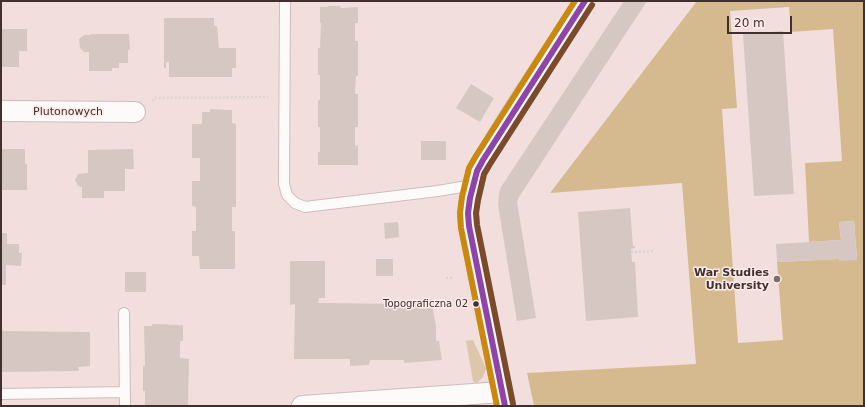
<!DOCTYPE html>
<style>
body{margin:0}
#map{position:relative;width:865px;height:407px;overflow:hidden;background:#f2dfdd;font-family:"DejaVu Sans",sans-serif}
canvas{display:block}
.frame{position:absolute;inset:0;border:2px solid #41302e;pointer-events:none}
.scale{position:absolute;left:727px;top:16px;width:65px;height:18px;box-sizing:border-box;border:2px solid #41302e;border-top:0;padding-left:5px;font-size:12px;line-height:14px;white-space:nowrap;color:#41302e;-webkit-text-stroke:3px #fcebe8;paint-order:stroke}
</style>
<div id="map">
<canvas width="865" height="407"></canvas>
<div class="frame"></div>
<div class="scale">20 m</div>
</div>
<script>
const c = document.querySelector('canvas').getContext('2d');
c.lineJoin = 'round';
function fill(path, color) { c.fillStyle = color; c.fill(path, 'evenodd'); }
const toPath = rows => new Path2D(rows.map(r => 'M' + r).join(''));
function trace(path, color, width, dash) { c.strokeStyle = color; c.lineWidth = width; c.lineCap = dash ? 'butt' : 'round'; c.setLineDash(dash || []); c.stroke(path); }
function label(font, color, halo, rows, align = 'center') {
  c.font = font + ' "DejaVu Sans",sans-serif'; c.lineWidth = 3; c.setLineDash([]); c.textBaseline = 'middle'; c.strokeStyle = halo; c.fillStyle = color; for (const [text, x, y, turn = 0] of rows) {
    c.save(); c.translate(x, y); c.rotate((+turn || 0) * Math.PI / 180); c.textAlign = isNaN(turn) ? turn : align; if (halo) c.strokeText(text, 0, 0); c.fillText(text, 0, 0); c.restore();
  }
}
const green = toPath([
 [473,340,486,368,483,377,476,384,473,381,466,341]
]);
const forest = toPath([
 [697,1,864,1,864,406,534,406,527,373,696,364,682,183,550,193],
 [789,7,791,32,833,29,842,161,805,163,809,242,841,240,839,222,854,221,857,259,839,259,777,262,783,340,738,343,722,109,737,108,730,11]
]);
const building = toPath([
 [624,1,647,1,519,197,517,202,536,318,517,321,498,205,499,194,501,187],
 [328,6,340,6,341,8,358,7,358,23,355,23,355,41,358,41,358,76,356,76,355,94,358,94,358,127,355,127,355,146,358,145,358,165,318,165,318,152,320,152,320,127,318,127,318,100,320,100,320,75,318,75,318,48,320,48,321,23,320,23,320,7,328,7],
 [164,18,214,18,214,26,217,26,219,48,236,48,236,68,232,68,232,77,169,77,169,62,166,62,166,68,164,68],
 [1,29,27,29,27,51,19,51,19,67,1,67],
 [783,31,794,194,754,196,743,34],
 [90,34,129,34,130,50,128,50,128,63,119,63,119,68,112,68,112,71,89,71,89,52,84,52,80,48,79,39,84,35,90,35],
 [471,84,494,98,480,122,456,108],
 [210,109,232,110,232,123,236,124,236,207,232,207,232,231,235,231,235,269,200,269,199,256,192,256,192,231,196,231,196,207,192,206,192,181,200,181,200,158,192,158,192,124,202,124,202,112,210,112],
 [421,141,446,141,446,160,421,160],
 [1,149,25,149,25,164,27,164,27,190,1,190],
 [133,149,134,169,125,169,125,191,104,191,104,198,82,198,82,187,78,186,75,180,78,174,88,173,88,150],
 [630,208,633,246,635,246,635,248,631,249,632,262,635,262,638,317,586,321,578,212],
 [854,221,857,260,839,261,839,259,777,262,776,244,841,240,839,222],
 [398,222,399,237,385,239,384,223],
 [1,233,7,233,7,244,19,244,19,253,22,253,21,266,6,265,6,285,1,285],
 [376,259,393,259,393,276,376,276],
 [290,261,325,261,325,298,319,298,318,303,405,304,431,299,436,326,436,341,439,341,442,360,404,363,404,360,370,360,369,365,350,366,350,359,294,359,295,304,290,305],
 [125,272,146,272,146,292,125,292],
 [152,324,183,325,183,341,180,341,180,358,189,359,188,406,145,406,145,391,143,391,143,366,145,366,144,326,152,326],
 [1,331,90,332,90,366,78,367,79,371,1,372]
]);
const path = toPath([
 [152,100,153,100,154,98,268,97],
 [631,252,654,251],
 [446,278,453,278]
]);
const service = toPath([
 [285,1,284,184,287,195,295,203,305,207,438,191,473,185],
 [124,313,125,406],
 [1,394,125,392]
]);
const minor = toPath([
 [1,111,135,112],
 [302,406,502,392],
 [505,406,469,226,468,213,470,198,477,171,483,160,512,113,585,1]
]);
const bus1 = toPath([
 [505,406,469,226,468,213,470,198,477,171,483,160,585,1]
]);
const bus2 = toPath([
 [513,404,477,225,476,213,478,200,484,174,490,164,592,5]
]);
const bus3 = toPath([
 [497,406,461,228,460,213,462,197,469,168,476,156,575,1]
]);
const markers = [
 [777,279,4,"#7f6d6b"],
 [476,304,3.5,"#41302e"]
];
const busNames = [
 ["Topograficzna 02",468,304]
];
const streetNames = [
 ["Plutonowych",68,112]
];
const poiNames = [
 ["War Studies",769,273],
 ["University",769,286]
];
fill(green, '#dcc7ac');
fill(forest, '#d5ba8f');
fill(building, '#d6c7c3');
trace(service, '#cdbdbb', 12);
trace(minor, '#cdbdbb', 22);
trace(path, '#d9d4d3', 2.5, [2, 2]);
trace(service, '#fdfafa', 10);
trace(minor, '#fdfafa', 20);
trace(bus1, '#8e44ad', 6);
trace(bus2, '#7a4b2a', 6);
trace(bus3, '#ca880c', 6);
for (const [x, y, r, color] of markers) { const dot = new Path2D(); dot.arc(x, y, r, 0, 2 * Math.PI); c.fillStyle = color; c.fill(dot); trace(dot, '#fcebe8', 1.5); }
label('10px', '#41302e', '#fcebe8', busNames, 'right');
label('11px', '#41302e', '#fcebe8', streetNames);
label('bold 11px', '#41302e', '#fcebe8', poiNames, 'right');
</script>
